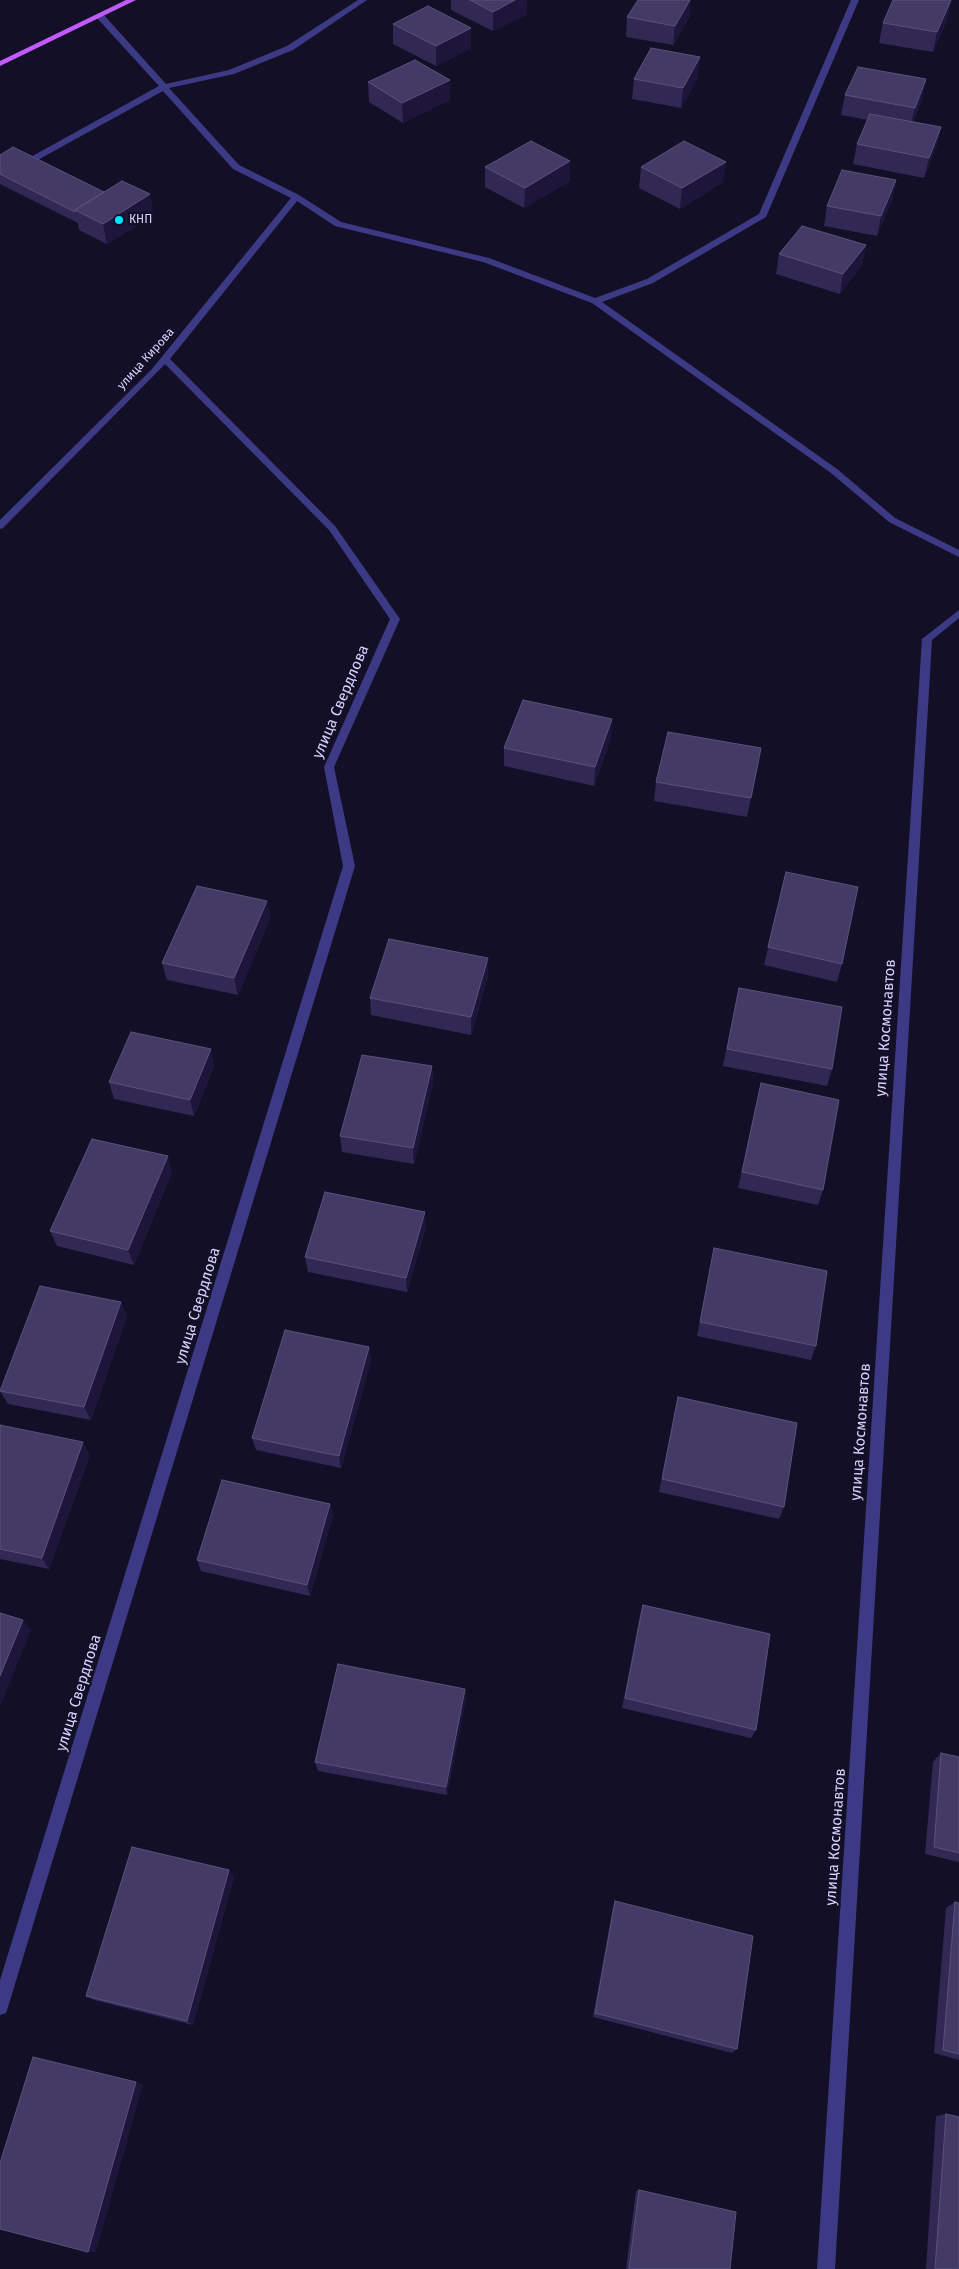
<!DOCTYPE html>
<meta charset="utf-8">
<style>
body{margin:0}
canvas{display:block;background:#130f26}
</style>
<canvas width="959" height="2269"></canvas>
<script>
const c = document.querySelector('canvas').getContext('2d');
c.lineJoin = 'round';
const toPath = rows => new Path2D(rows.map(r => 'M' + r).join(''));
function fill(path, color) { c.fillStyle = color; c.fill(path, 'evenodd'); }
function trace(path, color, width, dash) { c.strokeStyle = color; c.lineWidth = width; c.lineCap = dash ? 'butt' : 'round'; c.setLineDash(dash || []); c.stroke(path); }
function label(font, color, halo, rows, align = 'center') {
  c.font = font + ' "Fira Sans",sans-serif'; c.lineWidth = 4.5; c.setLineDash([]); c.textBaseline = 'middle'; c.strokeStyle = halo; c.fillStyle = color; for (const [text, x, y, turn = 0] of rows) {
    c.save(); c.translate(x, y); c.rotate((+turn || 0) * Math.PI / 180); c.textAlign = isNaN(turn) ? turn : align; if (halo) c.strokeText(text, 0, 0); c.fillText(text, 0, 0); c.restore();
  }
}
const minor = toPath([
 [358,0,367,0,293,50,234,74,169,88,239,165,299,195,341,222,489,258,595,298,647,279,759,214,851,0,859,0,766,217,653,283,602,302,837,469,895,518,959,550,959,557,889,522,831,473,592,303,483,262,335,226,297,201,170,359,335,526,400,619,334,767,355,866,8,2007,6,2013,0,2015,0,1980,343,866,324,767,390,619,329,530,165,364,3,528,0,529,0,520,152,369,291,198,233,169,163,91,3,179,0,179,0,174,159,86,97,18,97,14,103,14,166,84,229,70,287,46,358,0],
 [959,610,959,618,932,640,835,2269,817,2269,922,639,959,610]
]);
const major = toPath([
 [126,0,136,0,0,66,0,61,126,0]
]);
const wall = toPath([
 [451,0,527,0,527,14,493,31,451,10],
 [951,0,947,20,933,52,879,43,883,23],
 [690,16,673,45,626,37,627,17],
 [393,24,471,48,436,66,393,44],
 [698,77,681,108,632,99,634,79],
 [926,79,922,99,913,122,941,127,936,147,924,178,853,164,857,144,868,120,841,115,845,95],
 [368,82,450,100,403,123,369,102],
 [0,155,104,192,154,215,107,244,79,230,78,223,0,184],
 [570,161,570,181,524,208,485,187,485,167],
 [641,167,723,182,680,209,639,188],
 [896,180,892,200,877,236,824,226,827,206],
 [866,245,862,265,840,294,776,274,779,254],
 [611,738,594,786,504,766,504,748],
 [761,748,747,817,654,801,656,782],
 [786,872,842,964,837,982,764,965],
 [267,901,270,919,238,995,167,980,162,963],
 [488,958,488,976,471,1035,371,1015,370,998],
 [739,988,832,1069,827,1086,723,1066],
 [214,1066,194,1116,114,1099,109,1082],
 [432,1066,433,1083,414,1164,342,1152,340,1136],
 [761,1083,823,1190,818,1205,738,1188],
 [172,1172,134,1265,57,1246,50,1231],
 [426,1227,407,1292,308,1272,305,1257],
 [714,1248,816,1346,811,1360,697,1336,711,1263],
 [127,1316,91,1420,8,1404,0,1391],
 [369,1347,371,1361,341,1468,256,1450,252,1438],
 [678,1397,784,1507,779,1519,659,1492],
 [0,1425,90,1455,49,1569,0,1559],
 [330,1504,333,1516,310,1596,201,1571,197,1560],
 [643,1605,756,1730,751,1738,622,1708,640,1615],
 [465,1689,466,1698,447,1795,318,1771,315,1762],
 [941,1753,959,1757,959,1862,925,1854,933,1762],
 [234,1877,193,2025,94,2000,86,1996],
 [615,1901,737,2049,732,2053,593,2017,613,1907],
 [955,1902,959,1903,959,2060,934,2053,946,1908],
 [946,2114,959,2269,926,2269,936,2116],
 [639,2190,730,2269,626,2269,636,2191]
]);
const shadedWall = toPath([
 [515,0,527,0,527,14,493,31,493,12],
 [690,0,691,0,690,16,673,45,675,26],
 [951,0,947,20,933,52,937,32],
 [471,28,471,48,436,66,436,46],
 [700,57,698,77,681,108,683,88],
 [926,79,922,99,910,128,915,108],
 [450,80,450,100,403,123,402,103],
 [941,127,936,147,924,178,929,158],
 [570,161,570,181,524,208,525,188],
 [726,162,723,182,680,209,682,188],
 [896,180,892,200,877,236,881,216],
 [150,194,154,215,107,244,103,224],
 [866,245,862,265,840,294,843,274],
 [612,719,611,738,594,786,595,767],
 [267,901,270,919,238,995,234,978],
 [488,958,488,976,471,1035,471,1017],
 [211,1049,214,1066,194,1116,190,1100],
 [432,1066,433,1083,414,1164,413,1148],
 [168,1156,172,1172,134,1265,128,1250],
 [425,1212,426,1227,407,1292,406,1278],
 [121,1302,127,1316,91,1420,84,1407],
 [369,1347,371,1361,341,1468,339,1456],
 [83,1442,90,1455,49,1569,42,1558],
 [330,1504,333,1516,310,1596,307,1585],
 [23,1620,31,1630,0,1707,0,1676],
 [465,1689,466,1698,447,1795,446,1787],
 [229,1870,234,1877,193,2025,187,2021],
 [136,2082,143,2085,96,2252,88,2252]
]);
const building = toPath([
 [470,0,515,0,493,12,470,0],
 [638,0,690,0,675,26,627,17,638,0],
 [893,0,951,0,937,32,883,23,893,0],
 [428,6,471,28,436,46,393,24,428,6],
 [651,48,700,57,683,88,634,79,651,48],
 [415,60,450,80,402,103,368,82,415,60],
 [858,67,926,79,915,108,845,95,858,67],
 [870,114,941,127,929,158,857,144,870,114],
 [531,141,570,161,525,188,485,167,531,141],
 [684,141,726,162,682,188,641,167,684,141],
 [13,147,104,192,75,210,75,212,0,174,0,155,13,147],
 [842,170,896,180,881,216,827,206,842,170],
 [122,181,150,194,103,224,75,210,122,181],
 [802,226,866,245,843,274,779,254,802,226],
 [523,700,612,719,595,767,504,748,523,700],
 [668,732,761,748,751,798,656,782,668,732],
 [786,872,858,887,842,964,768,947,786,872],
 [197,886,267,901,234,978,162,963,197,886],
 [389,939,488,958,471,1017,370,998,389,939],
 [739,988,842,1007,832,1069,727,1049,739,988],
 [131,1032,211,1049,190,1100,109,1082,131,1032],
 [362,1055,432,1066,413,1148,340,1136,362,1055],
 [761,1083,839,1100,823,1190,742,1172,761,1083],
 [92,1139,168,1156,128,1250,50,1231,92,1139],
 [325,1192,425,1212,406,1278,305,1257,325,1192],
 [714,1248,827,1271,816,1346,700,1322,714,1248],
 [40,1286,121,1302,84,1407,0,1391,40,1286],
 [285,1330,369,1347,339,1456,252,1438,285,1330],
 [678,1397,797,1423,784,1507,662,1479,678,1397],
 [0,1425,83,1442,42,1558,0,1549,0,1425],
 [222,1480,330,1504,307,1585,197,1560,222,1480],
 [643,1605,770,1634,756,1730,625,1698,643,1605],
 [0,1613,23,1620,0,1676,0,1613],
 [338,1664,465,1689,446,1787,315,1762,338,1664],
 [941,1753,959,1757,959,1853,934,1847,941,1753],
 [132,1847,229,1870,187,2021,86,1996,132,1847],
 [615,1901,753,1936,737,2049,595,2013,615,1901],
 [955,1902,959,1903,959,2054,943,2050,955,1902],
 [33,2057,136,2082,88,2252,0,2229,0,2163,33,2057],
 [946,2114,959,2117,959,2269,935,2269,946,2114],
 [639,2190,736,2212,730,2269,629,2269,639,2190]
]);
const markers = [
 [119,220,5,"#00e5ff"]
];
const farPoinames = [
 ["КНП",129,220]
];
const farStreetnames = [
 ["улица Кирова",146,359,-48]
];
const streetNames = [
 ["улица Свердлова",341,702,-67],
 ["улица Космонавтов",886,1028,-86],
 ["улица Свердлова",198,1306,-73],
 ["улица Космонавтов",861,1432,-86],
 ["улица Свердлова",79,1693,-73],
 ["улица Космонавтов",836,1837,-86]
];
fill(minor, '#3d3a85');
fill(major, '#c25bff');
fill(wall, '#312854');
fill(shadedWall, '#1d163a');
fill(building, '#433a66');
trace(building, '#5a527e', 1);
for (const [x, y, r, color] of markers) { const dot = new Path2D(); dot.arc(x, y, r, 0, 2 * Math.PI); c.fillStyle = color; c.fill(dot); trace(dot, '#130f26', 2); }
label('12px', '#d9d4ff', '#130f26', farPoinames, 'left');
label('12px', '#d9d4ff', '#130f26', farStreetnames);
label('15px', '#d9d4ff', '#130f26', streetNames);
</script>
